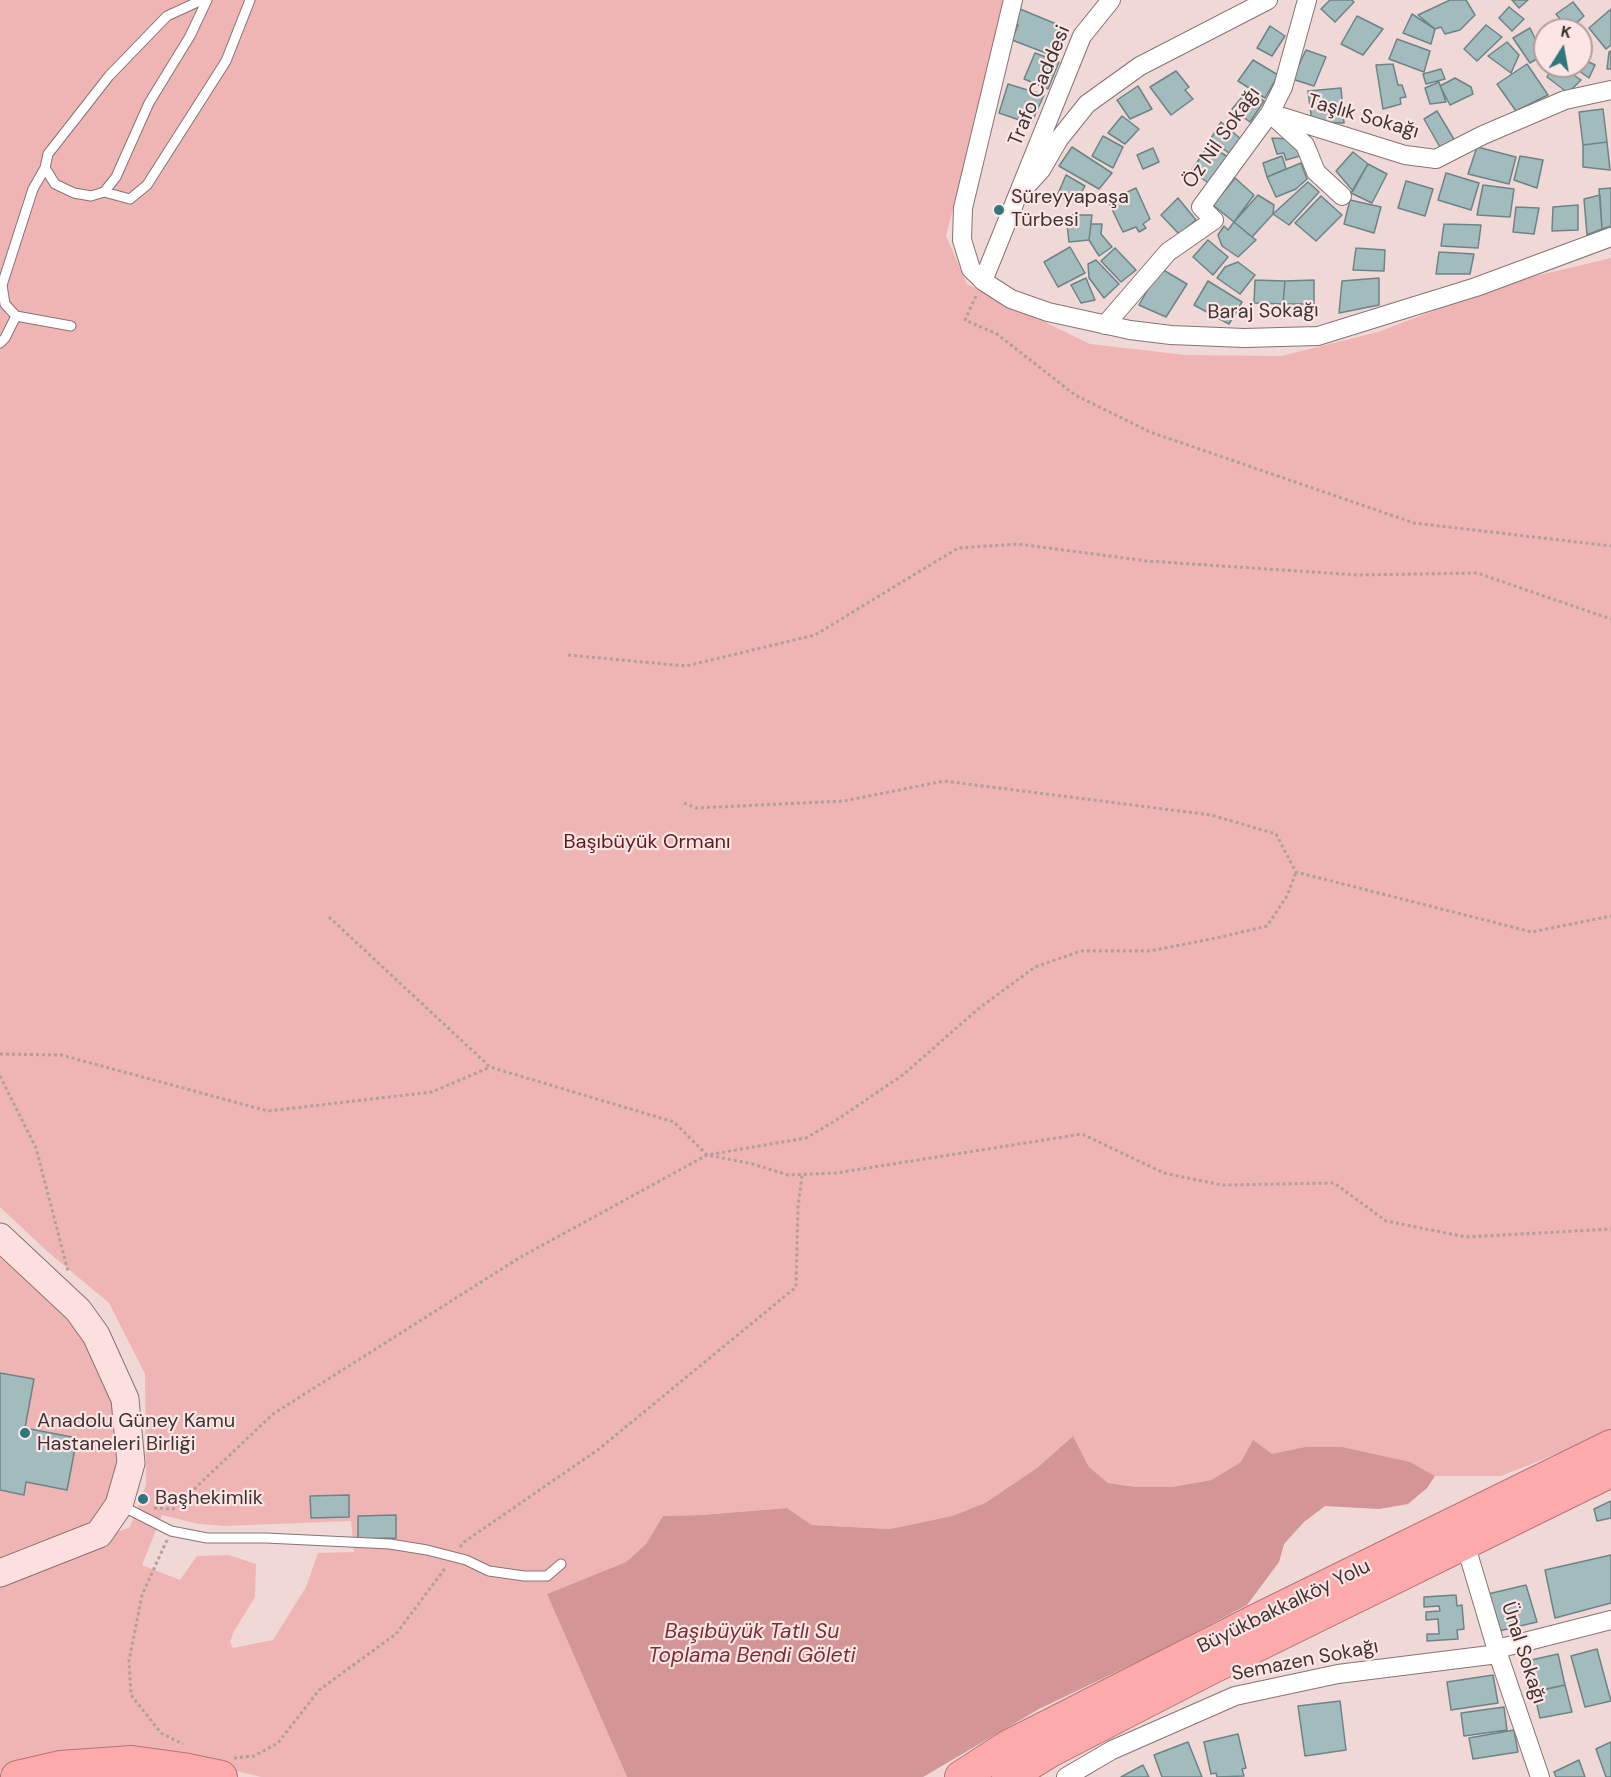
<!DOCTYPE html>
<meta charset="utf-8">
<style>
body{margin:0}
#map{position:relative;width:1611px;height:1777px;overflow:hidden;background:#f0d8d7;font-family:"DM Sans",sans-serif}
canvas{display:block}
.north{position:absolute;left:1533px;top:18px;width:60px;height:60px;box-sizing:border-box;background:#fde5e4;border:2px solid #b09e9e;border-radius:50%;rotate:11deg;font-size:16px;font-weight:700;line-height:24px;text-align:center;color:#3d3434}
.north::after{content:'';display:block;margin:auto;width:21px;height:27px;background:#2e777c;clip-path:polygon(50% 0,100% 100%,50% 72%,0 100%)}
</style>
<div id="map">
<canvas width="1611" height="1777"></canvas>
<div class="north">K</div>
</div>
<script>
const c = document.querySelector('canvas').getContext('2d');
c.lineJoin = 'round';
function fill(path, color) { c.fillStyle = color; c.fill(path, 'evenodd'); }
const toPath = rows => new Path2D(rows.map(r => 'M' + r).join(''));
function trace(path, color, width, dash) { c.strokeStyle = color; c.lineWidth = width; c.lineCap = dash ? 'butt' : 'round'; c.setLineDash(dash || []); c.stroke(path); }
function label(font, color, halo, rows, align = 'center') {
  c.font = font + ' "DM Sans",sans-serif'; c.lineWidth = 4.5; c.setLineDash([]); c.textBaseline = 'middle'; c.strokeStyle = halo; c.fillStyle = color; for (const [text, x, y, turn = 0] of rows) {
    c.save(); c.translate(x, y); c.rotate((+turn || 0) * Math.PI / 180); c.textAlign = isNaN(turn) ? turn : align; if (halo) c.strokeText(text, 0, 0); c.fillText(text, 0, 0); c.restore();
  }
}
const green = toPath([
 [0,0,1007,0,946,236,967,284,1090,344,1186,355,1281,356,1378,332,1506,283,1611,258,1611,1432,1501,1476,1435,1476,1410,1462,1305,1447,1241,1462,1211,1480,1172,1487,1137,1487,1108,1483,1089,1467,1073,1436,1037,1468,985,1503,952,1516,890,1529,812,1525,787,1508,702,1515,663,1516,646,1544,626,1562,547,1594,627,1777,261,1777,197,1761,32,1758,0,1771,0,1579,130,1527,146,1485,145,1374,109,1303,48,1252,0,1207],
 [162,1515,199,1524,224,1526,351,1521,354,1552,318,1553,306,1587,273,1640,233,1648,230,1642,234,1631,255,1597,256,1564,229,1555,197,1556,180,1580,142,1565],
 [0,1249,66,1309,92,1346,118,1403,124,1444,104,1513,73,1534,0,1568]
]);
const water = toPath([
 [1073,1436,1089,1467,1108,1483,1136,1487,1172,1487,1211,1480,1241,1462,1253,1440,1272,1454,1305,1447,1342,1447,1410,1462,1435,1476,1427,1488,1408,1504,1379,1509,1325,1506,1304,1522,1284,1544,1279,1562,1247,1605,1154,1654,1039,1709,923,1777,627,1777,547,1594,626,1562,646,1544,663,1516,702,1515,787,1508,812,1525,890,1529,952,1516,985,1503,1037,1468]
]);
const building = toPath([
 [1330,0,1352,0,1354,2,1335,22,1321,9,1330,0],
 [1450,0,1466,0,1475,15,1460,30,1445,34,1441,27,1435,29,1418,15,1450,0],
 [1512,0,1528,0,1519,8,1512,0],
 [1573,2,1584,16,1569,30,1556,14,1573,2],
 [1509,7,1524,19,1512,31,1499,18,1509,7],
 [1020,9,1066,28,1051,55,1012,40,1018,25,1014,24,1020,9],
 [1611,9,1611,45,1606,49,1589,28,1611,9],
 [1412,14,1435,29,1431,44,1403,33,1412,14],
 [1357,16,1383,29,1363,55,1341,44,1357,16],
 [1486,25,1502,37,1477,61,1464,49,1486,25],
 [1270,26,1285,36,1272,56,1257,48,1270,26],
 [1530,28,1543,55,1530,63,1513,38,1530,28],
 [1397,39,1430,51,1424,72,1389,59,1397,39],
 [1507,42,1519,55,1511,73,1488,56,1507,42],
 [1581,47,1588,51,1583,59,1595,65,1589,78,1572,66,1581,66,1581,47],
 [1306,50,1326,57,1314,86,1292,79,1306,50],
 [1611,51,1611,69,1607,69,1609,52,1611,51],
 [1035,53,1059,62,1048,89,1024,79,1035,53],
 [1253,60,1278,75,1265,98,1238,81,1253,60],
 [1393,64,1398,85,1402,85,1406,97,1400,98,1401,104,1383,109,1376,65,1393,64],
 [1527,64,1548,95,1516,111,1497,84,1527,64],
 [1553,66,1561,66,1581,80,1568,93,1547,77,1553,66],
 [1441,69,1445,79,1426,84,1423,74,1441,69],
 [1176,71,1189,87,1185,90,1193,99,1171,115,1150,87,1176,71],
 [1455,78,1471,87,1473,94,1450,105,1440,86,1455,78],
 [1439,82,1446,102,1430,104,1425,88,1439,82],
 [1008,84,1044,95,1031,124,999,113,1008,84],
 [1138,86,1152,109,1130,119,1117,100,1138,86],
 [1341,88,1344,123,1312,122,1308,91,1341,88],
 [1247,91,1264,101,1250,122,1232,109,1247,91],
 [1603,109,1607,142,1583,145,1579,112,1603,109],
 [1437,111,1455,141,1441,149,1424,119,1437,111],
 [1122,116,1139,129,1125,144,1108,133,1122,116],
 [1221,122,1242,140,1232,155,1210,140,1221,122],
 [1103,136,1123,147,1113,168,1092,156,1103,136],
 [1272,138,1291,139,1300,156,1286,160,1284,153,1277,154,1272,138],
 [1607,142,1610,170,1583,167,1583,145,1607,142],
 [1209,145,1231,159,1213,186,1191,171,1209,145],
 [1072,147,1112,173,1099,189,1059,166,1072,147],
 [1477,147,1516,157,1509,184,1468,174,1477,147],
 [1153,148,1159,162,1143,169,1137,155,1153,148],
 [1353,152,1368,164,1353,191,1336,171,1353,152],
 [1282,156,1286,169,1267,177,1263,163,1282,156],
 [1520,156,1543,160,1537,188,1514,180,1520,156],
 [1301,163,1307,179,1296,189,1276,197,1267,177,1301,163],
 [1368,164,1387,174,1372,203,1351,193,1368,164],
 [1446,173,1479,183,1471,210,1438,200,1446,173],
 [1066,175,1085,186,1076,202,1057,196,1066,175],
 [1235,178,1254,195,1234,222,1213,205,1235,178],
 [1406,181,1433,189,1425,216,1398,208,1406,181],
 [1308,182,1319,192,1289,225,1273,214,1308,182],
 [1483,185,1514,189,1510,217,1477,215,1483,185],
 [1136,188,1150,219,1143,224,1146,228,1139,232,1136,227,1123,232,1108,201,1136,188],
 [1611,188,1611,226,1602,229,1599,189,1611,188],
 [1258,195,1274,205,1273,214,1252,237,1234,222,1258,195],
 [1600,195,1602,229,1587,235,1584,199,1600,195],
 [1321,196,1342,215,1316,241,1295,223,1321,196],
 [1178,198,1196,220,1179,234,1161,215,1178,198],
 [1350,200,1381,207,1374,233,1344,224,1350,200],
 [1578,205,1578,230,1552,231,1553,207,1578,205],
 [1516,207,1539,208,1534,234,1513,232,1516,207],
 [1066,215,1092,215,1089,240,1069,242,1066,215],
 [1234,222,1256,240,1238,257,1222,246,1218,235,1224,226,1228,230,1234,222],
 [1091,224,1102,224,1101,234,1112,247,1099,256,1089,240,1091,224],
 [1444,224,1481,225,1478,248,1441,246,1444,224],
 [1208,240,1228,257,1213,275,1193,257,1208,240],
 [1070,247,1085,273,1058,287,1044,262,1070,247],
 [1115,248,1136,270,1121,282,1101,261,1115,248],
 [1356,248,1385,250,1384,271,1353,270,1356,248],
 [1439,252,1474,254,1470,274,1436,274,1439,252],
 [1096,260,1119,284,1104,298,1089,278,1088,264,1096,260],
 [1238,262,1255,275,1240,294,1217,278,1225,267,1238,262],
 [1160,268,1187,284,1166,317,1139,305,1160,268],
 [1086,278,1095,300,1081,303,1071,285,1086,278],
 [1379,278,1379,305,1339,313,1342,281,1379,278],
 [1255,280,1285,281,1283,304,1254,303,1255,280],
 [1314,280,1314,304,1283,304,1285,281,1314,280],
 [1208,281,1242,302,1229,324,1194,305,1208,281],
 [0,1373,34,1379,25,1428,77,1438,67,1490,26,1482,24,1495,0,1490,0,1373],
 [349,1495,349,1517,311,1518,310,1496,349,1495],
 [1611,1501,1611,1518,1597,1521,1594,1509,1611,1501],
 [396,1515,396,1538,358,1539,358,1516,396,1515],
 [1611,1555,1611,1603,1555,1618,1545,1570,1611,1555],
 [1526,1585,1537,1622,1499,1631,1488,1594,1526,1585],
 [1456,1595,1457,1606,1462,1605,1464,1629,1457,1630,1458,1639,1427,1641,1427,1634,1439,1634,1438,1619,1426,1620,1426,1612,1440,1611,1439,1606,1424,1607,1424,1597,1456,1595],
 [1597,1649,1611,1701,1585,1707,1571,1656,1597,1649],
 [1558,1654,1565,1685,1528,1693,1522,1662,1558,1654],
 [1493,1675,1498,1703,1451,1710,1447,1682,1493,1675],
 [1565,1685,1572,1712,1540,1718,1534,1692,1565,1685],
 [1340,1701,1346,1750,1305,1756,1298,1706,1340,1701],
 [1504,1707,1507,1730,1464,1736,1461,1713,1504,1707],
 [1514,1730,1518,1752,1473,1759,1469,1738,1514,1730],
 [1238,1734,1246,1768,1242,1769,1244,1776,1217,1777,1216,1773,1211,1774,1204,1742,1238,1734],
 [1188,1742,1202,1777,1162,1777,1154,1755,1188,1742],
 [1611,1742,1611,1777,1606,1777,1596,1749,1611,1742],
 [1579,1760,1585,1777,1556,1777,1554,1772,1579,1760],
 [1143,1765,1149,1777,1121,1777,1143,1765]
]);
const path = toPath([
 [976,296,965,320,997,334,1075,395,1150,432,1414,523,1611,546],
 [568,655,686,666,815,635,958,548,1018,544,1147,561,1358,575,1477,573,1611,619],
 [684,803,696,808,844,801,944,781,1211,815,1276,834,1296,872,1532,932,1611,916],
 [329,917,490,1067,674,1122,707,1155,753,1164,788,1175,836,1173,1082,1134,1164,1173,1222,1185,1334,1183,1386,1221,1466,1237,1611,1229],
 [0,1054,61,1055,268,1111,432,1092,490,1067],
 [0,1076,36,1148,68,1271],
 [154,1508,173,1509,273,1414,519,1258,707,1155,806,1138,838,1119,904,1074,978,1009,1035,967,1081,951,1150,951,1221,937,1267,926,1287,896,1296,872],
 [167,1540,142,1595,129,1661,131,1695,161,1733,183,1744],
 [460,1547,464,1542,599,1449,796,1287,798,1207,802,1175],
 [234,1758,254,1756,278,1743,319,1690,396,1634,446,1567]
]);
const service = toPath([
 [202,0,167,16,109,76,48,154,45,168,55,184,74,193,91,196,104,192,116,177,149,103,190,36,207,0],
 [45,168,33,189,2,285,5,304,16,316,71,326],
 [104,192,130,199,147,185,226,61,250,0],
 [0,343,5,338,16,316],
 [122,1506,171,1531,207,1538,266,1538,390,1544,427,1550,466,1560,489,1571,524,1576,547,1576,561,1564]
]);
const minor = toPath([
 [1013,0,963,208,962,240,971,269,983,281,1011,299,1048,312,1130,330,1171,335,1244,338,1318,336,1476,287,1611,237],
 [1270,113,1405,155,1436,159,1483,135,1565,100,1611,90],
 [1273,116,1305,145,1316,172,1342,196],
 [1019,194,1041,170,1059,139,1087,104,1140,66,1268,0],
 [983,281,1082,36,1111,0],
 [1105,325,1168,252,1214,220,1201,207,1270,113,1283,87,1307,0],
 [1465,1543,1498,1654,1540,1777],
 [1497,1649,1611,1620],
 [1066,1777,1112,1750,1235,1696,1338,1674,1498,1654]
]);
const secondary = toPath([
 [0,1237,78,1310,96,1335,125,1399,131,1463,119,1505,99,1534,0,1573]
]);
const trunk = toPath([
 [17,1777,60,1767,132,1762,183,1769,221,1777],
 [961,1777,1009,1746,1257,1620,1611,1446],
 [1008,1777,1050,1751,1209,1669,1611,1471]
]);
const markers = [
 [999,210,6,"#2e777c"],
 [25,1433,6,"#2e777c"],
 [143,1499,6,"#2e777c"]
];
const streetNames = [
 ["Trafo Caddesi",1040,86,-67],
 ["Taşlık Sokağı",1363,117,16],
 ["Öz Nil Sokağı",1222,138,-55],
 ["Baraj Sokağı",1263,312,-1],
 ["Büyükbakkalköy Yolu",1284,1607,-26],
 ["Ünal Sokağı",1523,1653,72],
 ["Semazen Sokağı",1305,1661,-11]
];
const poiNames = [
 ["Süreyyapaşa",1011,198],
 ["Türbesi",1011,221],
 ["Anadolu Güney Kamu",37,1422],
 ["Hastaneleri Birliği",37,1445],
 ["Başhekimlik",155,1499]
];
const parkNames = [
 ["Başıbüyük Ormanı",647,843]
];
const waterNames = [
 ["Başıbüyük Tatlı Su",752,1632],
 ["Toplama Bendi Göleti",752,1656]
];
fill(green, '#efb5b4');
fill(water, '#d39595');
fill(building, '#a2bbbc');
trace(building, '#6d8486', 1.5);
trace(service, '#887372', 11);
trace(minor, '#887372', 20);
trace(secondary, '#887372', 29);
trace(trunk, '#b97374', 34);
trace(path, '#b19f9e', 3, [3, 3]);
trace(service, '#fff', 9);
trace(minor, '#fff', 18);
trace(secondary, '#fedfe0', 27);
trace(trunk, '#fcaaab', 32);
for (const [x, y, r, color] of markers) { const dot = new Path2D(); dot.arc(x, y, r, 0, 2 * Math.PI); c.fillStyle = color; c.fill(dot); trace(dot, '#fde5e4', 2); }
label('20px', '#3d3434', '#fde5e4', streetNames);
label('20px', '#3d3434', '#fde5e4', poiNames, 'left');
label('20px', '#61171f', '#fde5e4', parkNames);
label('italic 21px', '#792e32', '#fde5e4', waterNames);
</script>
